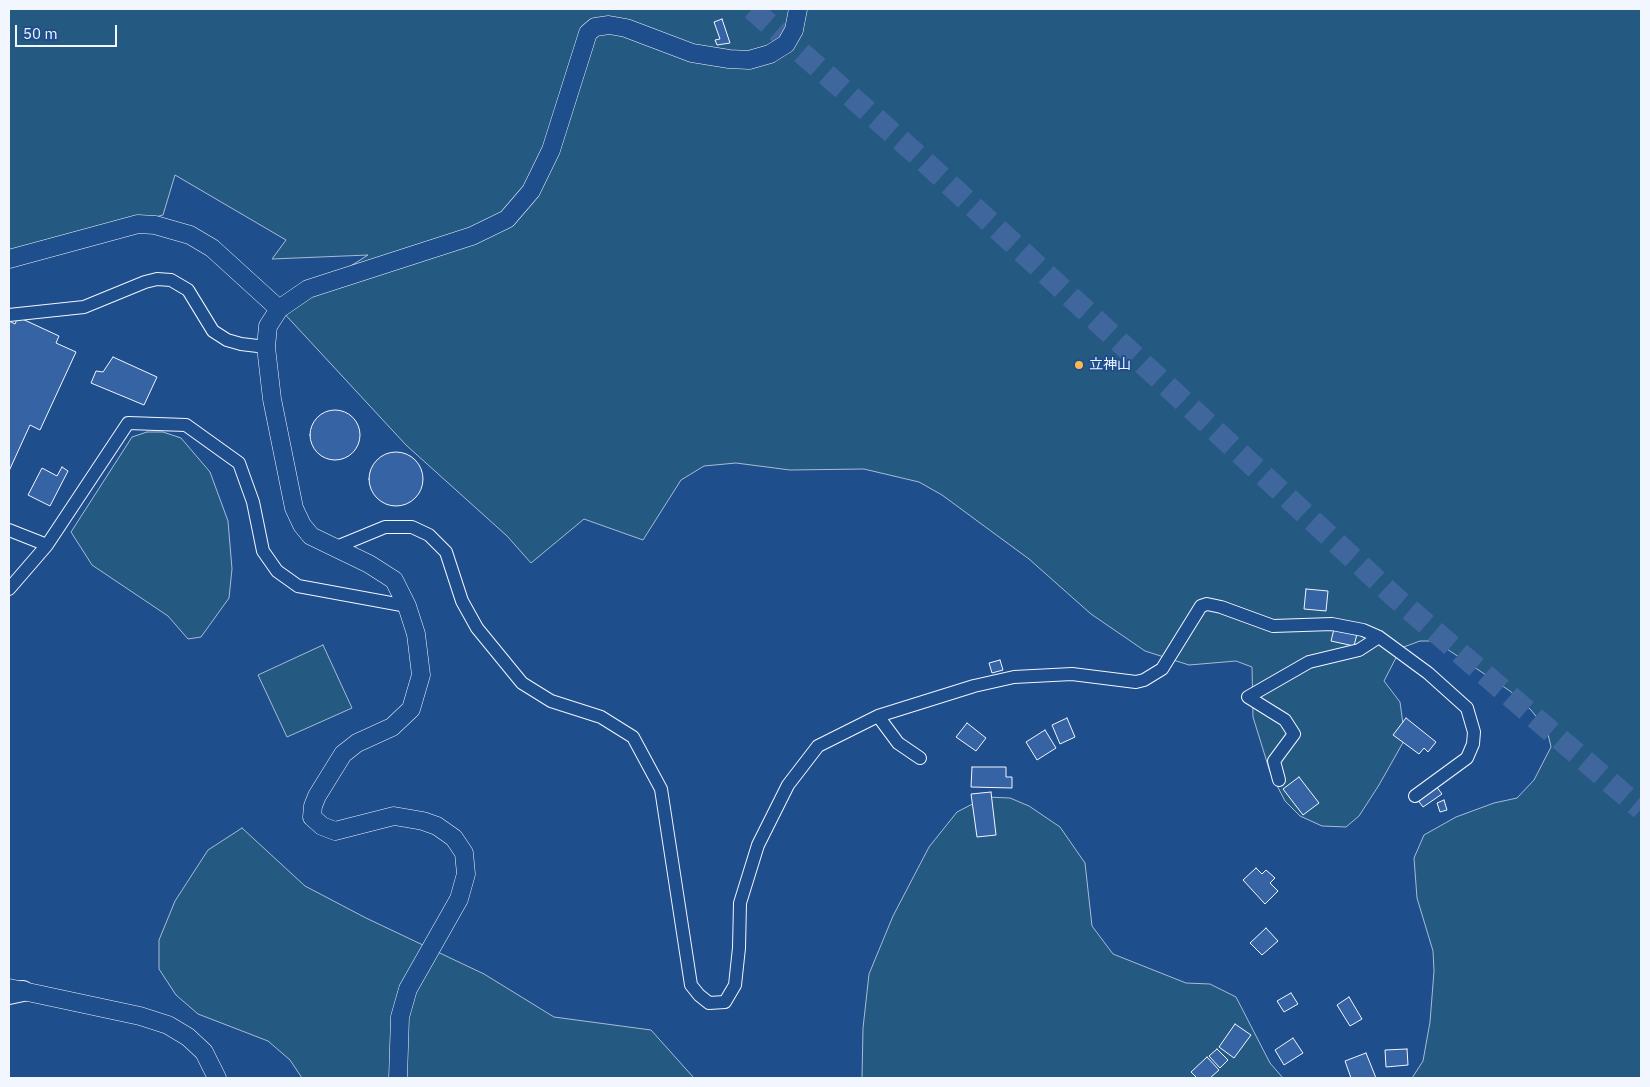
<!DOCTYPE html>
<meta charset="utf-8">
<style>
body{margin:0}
#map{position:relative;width:1650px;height:1087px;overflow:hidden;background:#1f4e8c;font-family:"IBM Plex Sans",sans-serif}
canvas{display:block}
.frame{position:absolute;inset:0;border:10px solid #f2f6ff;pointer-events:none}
.scale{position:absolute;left:15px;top:25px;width:102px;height:22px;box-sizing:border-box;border:2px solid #f2f6ff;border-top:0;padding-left:6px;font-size:15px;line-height:18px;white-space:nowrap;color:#f2f6ff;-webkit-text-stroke:4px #1f4e8c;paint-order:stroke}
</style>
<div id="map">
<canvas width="1650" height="1087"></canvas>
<div class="frame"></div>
<div class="scale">50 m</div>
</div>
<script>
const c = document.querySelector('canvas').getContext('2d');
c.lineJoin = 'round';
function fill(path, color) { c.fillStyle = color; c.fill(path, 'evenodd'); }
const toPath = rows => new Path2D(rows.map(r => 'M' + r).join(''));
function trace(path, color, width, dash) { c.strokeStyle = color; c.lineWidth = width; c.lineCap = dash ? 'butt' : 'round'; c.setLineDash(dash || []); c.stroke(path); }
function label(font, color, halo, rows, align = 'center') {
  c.font = font + ' "IBM Plex Sans","Noto Sans JP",sans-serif'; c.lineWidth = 4; c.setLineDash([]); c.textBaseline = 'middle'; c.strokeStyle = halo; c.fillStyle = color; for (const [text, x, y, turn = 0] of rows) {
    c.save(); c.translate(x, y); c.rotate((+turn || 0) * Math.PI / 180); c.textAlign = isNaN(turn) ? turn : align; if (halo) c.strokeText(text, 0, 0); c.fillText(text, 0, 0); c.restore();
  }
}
const green = toPath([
 [9,9,1641,9,1641,1078,1412,1078,1423,1061,1430,1022,1434,971,1433,951,1417,898,1414,858,1424,835,1456,817,1494,803,1517,798,1534,780,1551,747,1547,730,1531,710,1510,691,1435,641,1420,641,1401,648,1384,681,1400,702,1405,739,1379,785,1359,816,1346,827,1322,826,1300,816,1285,801,1270,772,1253,717,1252,667,1236,661,1189,665,1145,651,1091,614,1029,559,942,495,919,482,864,469,790,470,736,463,704,466,681,480,643,540,584,519,531,563,507,536,406,445,281,310,368,255,272,259,286,240,175,175,163,215,9,255,9,9],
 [147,432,163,432,181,438,210,472,228,521,232,569,229,598,201,637,188,639,168,616,92,565,71,532,132,437,147,432],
 [323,645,352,708,287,737,258,675,323,645],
 [986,797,1010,798,1029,806,1060,827,1085,863,1092,926,1113,954,1186,983,1210,984,1236,997,1270,1063,1283,1078,862,1078,863,1028,869,974,893,916,929,847,957,812,986,797],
 [242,828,305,886,366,918,484,974,554,1017,651,1030,694,1078,302,1078,290,1060,268,1041,198,1014,176,995,159,969,159,940,175,901,208,850,242,828]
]);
const building = toPath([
 [722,19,730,43,717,45,715,40,720,39,714,22,722,19],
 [18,317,59,336,56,343,76,352,40,430,30,425,9,471,9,321,15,324,18,317],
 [113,357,157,377,144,405,91,383,96,371,103,372,113,357],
 '310 435a25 25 0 1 1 50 0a25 25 0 1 1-50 0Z',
 '369 479a27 27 0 1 1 54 0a27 27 0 1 1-54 0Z',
 [62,467,68,471,50,506,28,495,42,468,57,476,62,467],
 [1306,589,1328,591,1326,611,1304,609,1306,589],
 [1334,629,1357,634,1354,646,1331,641,1334,629],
 [1000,660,1003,670,992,673,989,663,1000,660],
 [1067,718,1075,737,1060,744,1052,725,1067,718],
 [1406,718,1436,742,1428,752,1424,748,1419,754,1393,735,1406,718],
 [967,723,986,738,976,751,956,737,967,723],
 [1045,730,1056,748,1037,760,1026,742,1045,730],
 [972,767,1006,767,1006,777,1012,777,1012,788,971,787,972,767],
 [1299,777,1319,803,1303,815,1283,789,1299,777],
 [1436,786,1442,794,1423,807,1417,799,1436,786],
 [991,792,996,835,977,837,971,794,991,792],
 [1444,800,1447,810,1440,812,1437,803,1444,800],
 [1256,868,1262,874,1266,870,1275,878,1270,883,1278,891,1265,904,1243,880,1256,868],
 [1266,928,1278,941,1262,955,1250,943,1266,928],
 [1291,993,1298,1004,1284,1012,1277,1001,1291,993],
 [1349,997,1362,1019,1350,1026,1337,1005,1349,997],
 [1235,1024,1251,1035,1234,1058,1219,1047,1235,1024],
 [1293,1038,1303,1053,1284,1065,1275,1050,1293,1038],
 [1217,1049,1228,1060,1220,1068,1209,1056,1217,1049],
 [1407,1049,1408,1065,1386,1067,1385,1050,1407,1049],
 [1366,1053,1376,1078,1351,1078,1345,1061,1366,1053],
 [1207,1057,1219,1070,1210,1078,1197,1078,1191,1072,1207,1057]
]);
const highwayTunnel = toPath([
 [752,9,923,160,1396,598,1641,809]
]);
const street = toPath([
 [9,315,84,307,145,282,157,279,171,280,188,290,213,331,227,340,241,344,266,347],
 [9,530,47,545],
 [334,548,385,527,412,527,429,535,446,552,462,601,477,628,522,683,551,701,601,717,633,737,661,789,691,985,699,995,709,1003,725,1002,735,985,739,948,740,903,758,845,788,785,818,746,878,716,974,686,1014,677,1072,674,1136,682,1144,680,1162,669,1201,606,1207,604,1221,607,1273,626,1332,624,1363,630,1379,637,1428,673,1467,708,1474,732,1473,744,1467,758,1415,796],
 [9,589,47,545,128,423,186,425,239,463,253,502,263,551,277,571,298,586,407,606],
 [878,716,898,743,920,758],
 [1279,780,1274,761,1294,734,1285,720,1248,697,1309,662,1359,650,1379,637]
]);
const secondary = toPath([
 [9,259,138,224,155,225,190,235,212,248,279,309],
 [9,988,140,1016,168,1025,188,1037,204,1052,217,1078],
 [398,1078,400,1017,408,989,459,899,466,874,464,853,454,838,437,826,423,821,394,816,335,831,322,826,312,817,313,806,317,796,343,754,357,743,392,727,411,709,421,675,416,634,407,606,394,580,369,564,311,536,302,525,294,508,272,399,266,347,268,326,279,309,308,289,472,236,507,219,531,191,551,150,588,33,595,27,609,25,626,28,692,53,729,59,749,60,770,54,786,44,794,30,798,9]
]);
const primary = toPath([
 [9,994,23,991]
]);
const markers = [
 [1079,365,5,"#ffb74d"]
];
const poiNames = [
 ["立神山",1089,365]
];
fill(green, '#245a82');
trace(green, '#a8bbd7', 1);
fill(building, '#3563a3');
trace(building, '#f2f6ff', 1);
trace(highwayTunnel, '#3f679d', 22, [22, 11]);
trace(street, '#f2f6ff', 14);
trace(secondary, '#f2f6ff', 19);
trace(primary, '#f2f6ff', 22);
trace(street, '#1f4e8c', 12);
trace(secondary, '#1f4e8c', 18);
trace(primary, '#1f4e8c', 20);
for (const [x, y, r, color] of markers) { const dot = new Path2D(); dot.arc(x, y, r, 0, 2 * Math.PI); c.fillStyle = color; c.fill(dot); trace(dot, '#1f4e8c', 2); }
label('14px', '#f2f6ff', '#1f4e8c', poiNames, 'left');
</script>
